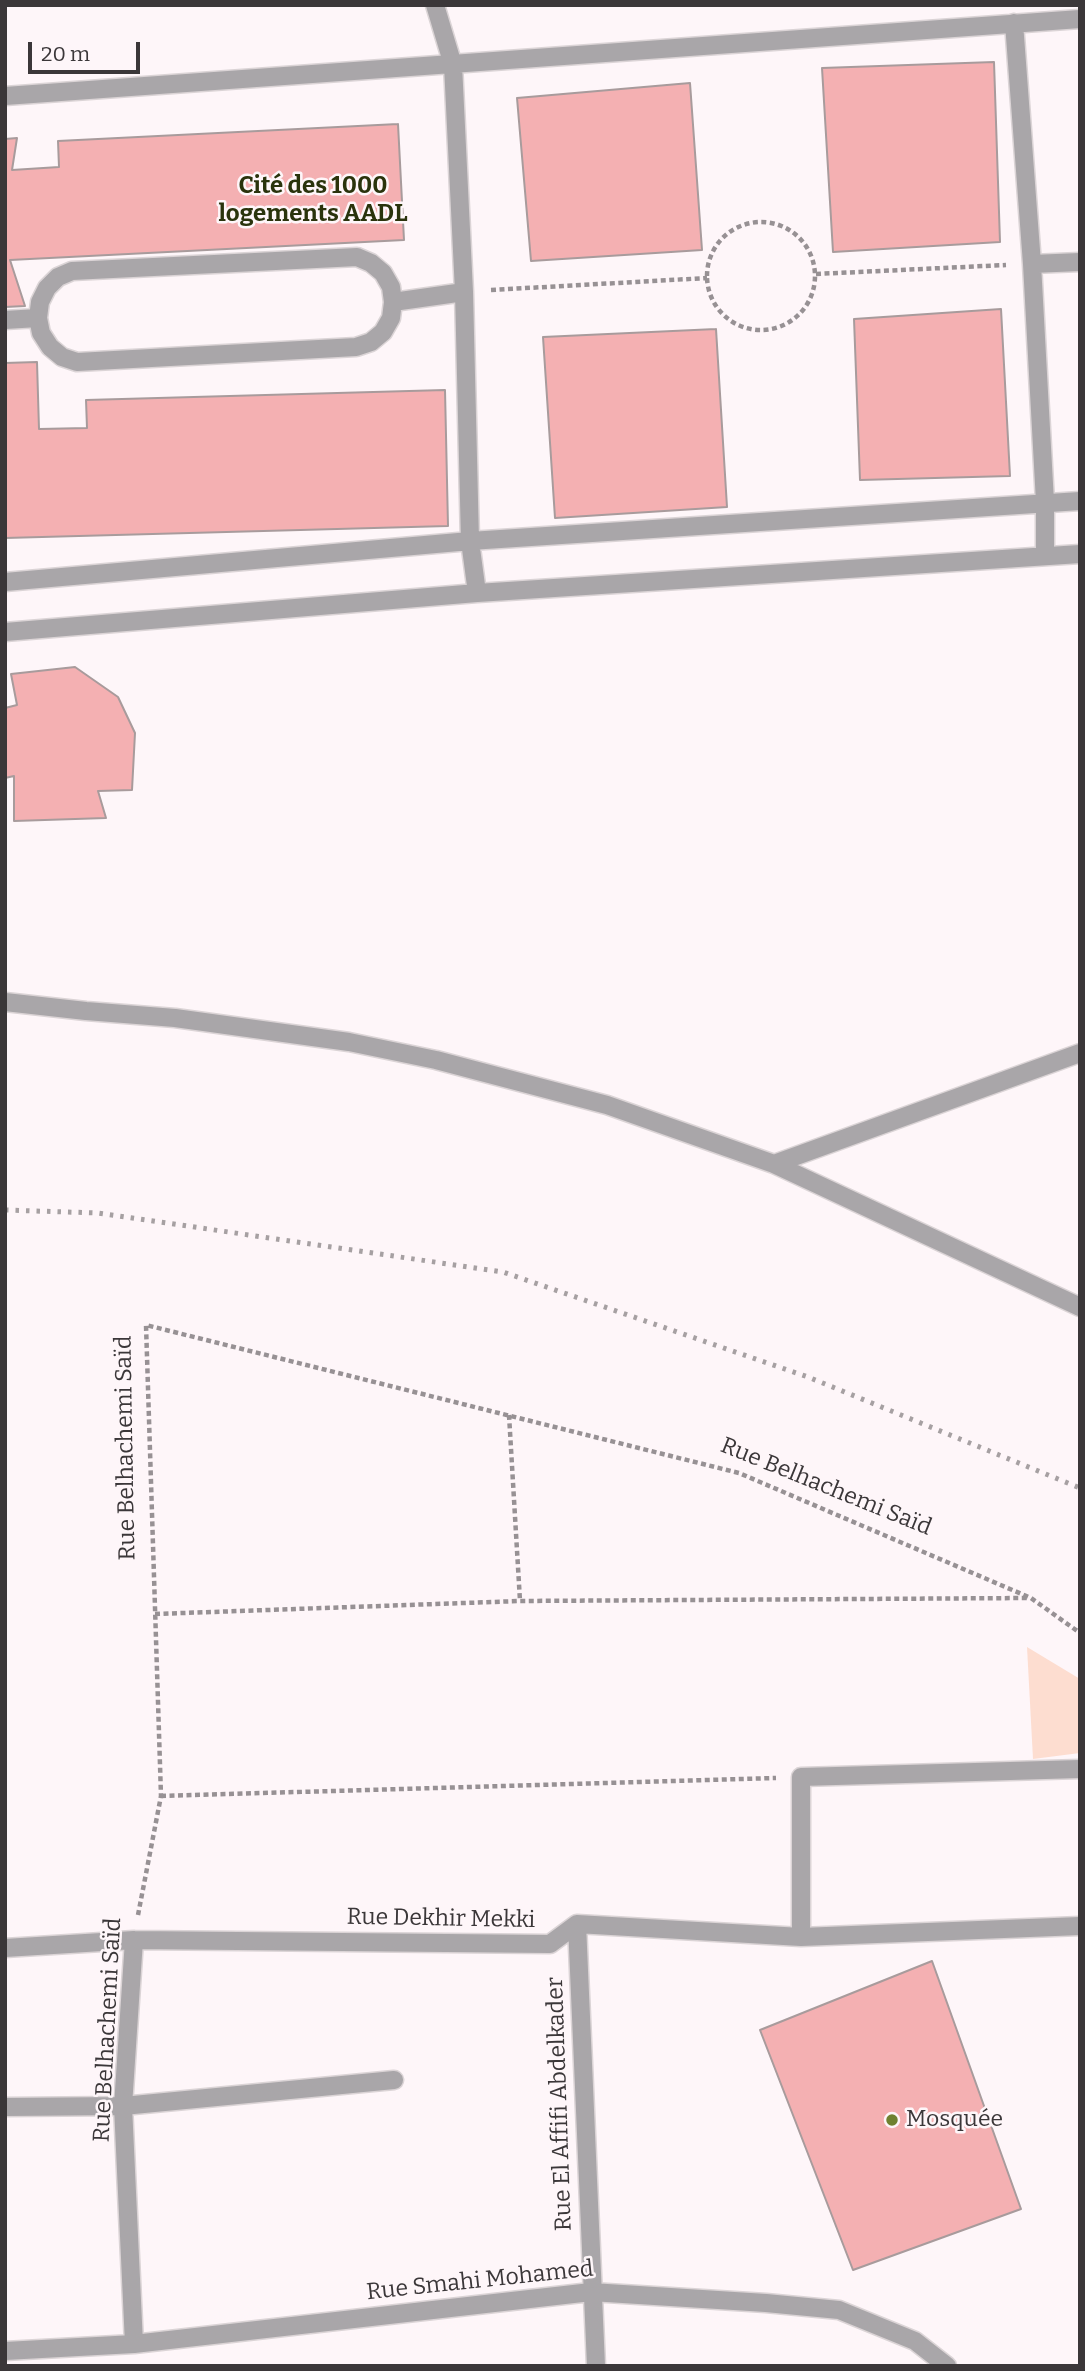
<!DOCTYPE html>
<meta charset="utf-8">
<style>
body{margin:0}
#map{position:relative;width:1085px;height:2371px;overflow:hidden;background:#fef6f9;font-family:Bitter,serif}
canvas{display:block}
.frame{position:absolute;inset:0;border:7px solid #3b3739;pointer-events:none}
.scale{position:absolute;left:28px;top:42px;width:112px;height:32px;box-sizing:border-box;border:4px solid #3b3739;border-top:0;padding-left:9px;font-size:21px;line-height:24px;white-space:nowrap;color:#3b3739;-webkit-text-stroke:5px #fef6f9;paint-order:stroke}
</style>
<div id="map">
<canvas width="1085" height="2371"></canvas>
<div class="frame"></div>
<div class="scale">20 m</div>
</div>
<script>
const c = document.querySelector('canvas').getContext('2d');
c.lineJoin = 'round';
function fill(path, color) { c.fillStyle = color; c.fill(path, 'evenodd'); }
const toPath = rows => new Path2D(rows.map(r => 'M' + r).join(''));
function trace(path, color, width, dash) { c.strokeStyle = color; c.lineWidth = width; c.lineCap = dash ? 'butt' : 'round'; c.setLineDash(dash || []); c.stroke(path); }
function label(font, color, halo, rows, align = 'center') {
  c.font = font + ' Bitter,serif'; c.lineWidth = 5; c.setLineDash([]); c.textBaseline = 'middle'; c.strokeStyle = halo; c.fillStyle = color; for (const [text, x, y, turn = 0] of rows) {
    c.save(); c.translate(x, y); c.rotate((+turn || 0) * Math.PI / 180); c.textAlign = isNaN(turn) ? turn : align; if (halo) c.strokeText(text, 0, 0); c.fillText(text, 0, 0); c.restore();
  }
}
const green = toPath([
 [1027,1647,1080,1679,1080,1753,1033,1759]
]);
const building = toPath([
 [994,62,1000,242,833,252,822,68,994,62],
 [690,83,702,250,531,261,517,98,690,83],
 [398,124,404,240,10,260,25,306,5,307,5,139,17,138,12,170,59,167,58,141,398,124],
 [1001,309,1010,476,860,480,854,319,1001,309],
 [716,329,727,507,555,518,543,337,716,329],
 [37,362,39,429,87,428,86,400,445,390,448,526,5,538,5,363,37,362],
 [75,667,118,697,135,733,132,790,98,791,106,818,14,821,14,776,5,778,5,708,17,705,11,674,75,667],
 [932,1961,1021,2209,853,2270,760,2030,932,1961]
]);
const path = toPath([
 '707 276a54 54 0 1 1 108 0a54 54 0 1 1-108 0Z',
 [816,274,1006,265],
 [491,290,707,278],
 [509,1415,520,1601],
 [155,1614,520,1601,1029,1598],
 [161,1796,776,1778],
 [138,1915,161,1796,146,1325,739,1473,1031,1598,1080,1633]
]);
const minor = toPath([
 [435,5,453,65,464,292,470,541,477,593],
 [1014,23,1032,264,1045,502,1045,556],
 [5,96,1080,19],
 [357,257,371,263,383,273,391,287,393,302,391,318,383,332,371,342,356,347,77,362,62,357,50,347,41,333,38,318,40,302,47,288,58,277,72,271,357,257],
 [1032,264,1080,262],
 [393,302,464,292],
 [5,320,38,318],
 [5,582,470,541,1080,501],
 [5,632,477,593,1080,554],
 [5,1002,86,1011,175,1018,349,1042,436,1060,607,1105,774,1164,1080,1307],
 [774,1164,1080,1053],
 [577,1924,596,2366],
 [801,1937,801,1777,1080,1769],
 [134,1940,123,2106,134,2344],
 [5,1948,134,1940,550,1944,577,1924,801,1937,1080,1926],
 [5,2107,123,2106,394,2080],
 [5,2351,134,2344,591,2292,766,2303,839,2310,915,2341,947,2366]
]);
const rail = toPath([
 [5,1210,98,1213,503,1272,808,1377,1080,1488]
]);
const markers = [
 [892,2120,7,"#6f8130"]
];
const streetNames = [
 ["Rue Belhachemi Saïd",126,1448,-91],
 ["Rue Belhachemi Saïd",826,1487,22],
 ["Rue Dekhir Mekki",441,1919,1],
 ["Rue Belhachemi Saïd",108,2030,-87],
 ["Rue El Affifi Abdelkader",560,2104,-92],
 ["Rue Smahi Mohamed",480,2281,-6]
];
const poiNames = [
 ["Mosquée",906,2120]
];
const neighbourhoodNames = [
 ["Cité des 1000",313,186],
 ["logements AADL",313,214]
];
fill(green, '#fdddd0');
fill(building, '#f4b0b2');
trace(building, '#a89b9c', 2);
trace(minor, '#dbd4d6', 21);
trace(path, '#979194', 4.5, [5, 3.5]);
trace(minor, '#a9a6a9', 18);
trace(rail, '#a6a0a2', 5, [3.5, 7]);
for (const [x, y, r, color] of markers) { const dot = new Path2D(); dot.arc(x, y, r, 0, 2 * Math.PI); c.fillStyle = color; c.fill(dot); trace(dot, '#fef6f9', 2.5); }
label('23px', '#3b3739', '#fef6f9', streetNames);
label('23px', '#3b3739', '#fef6f9', poiNames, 'left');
label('bold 24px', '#2a330c', '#fef6f9', neighbourhoodNames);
</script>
